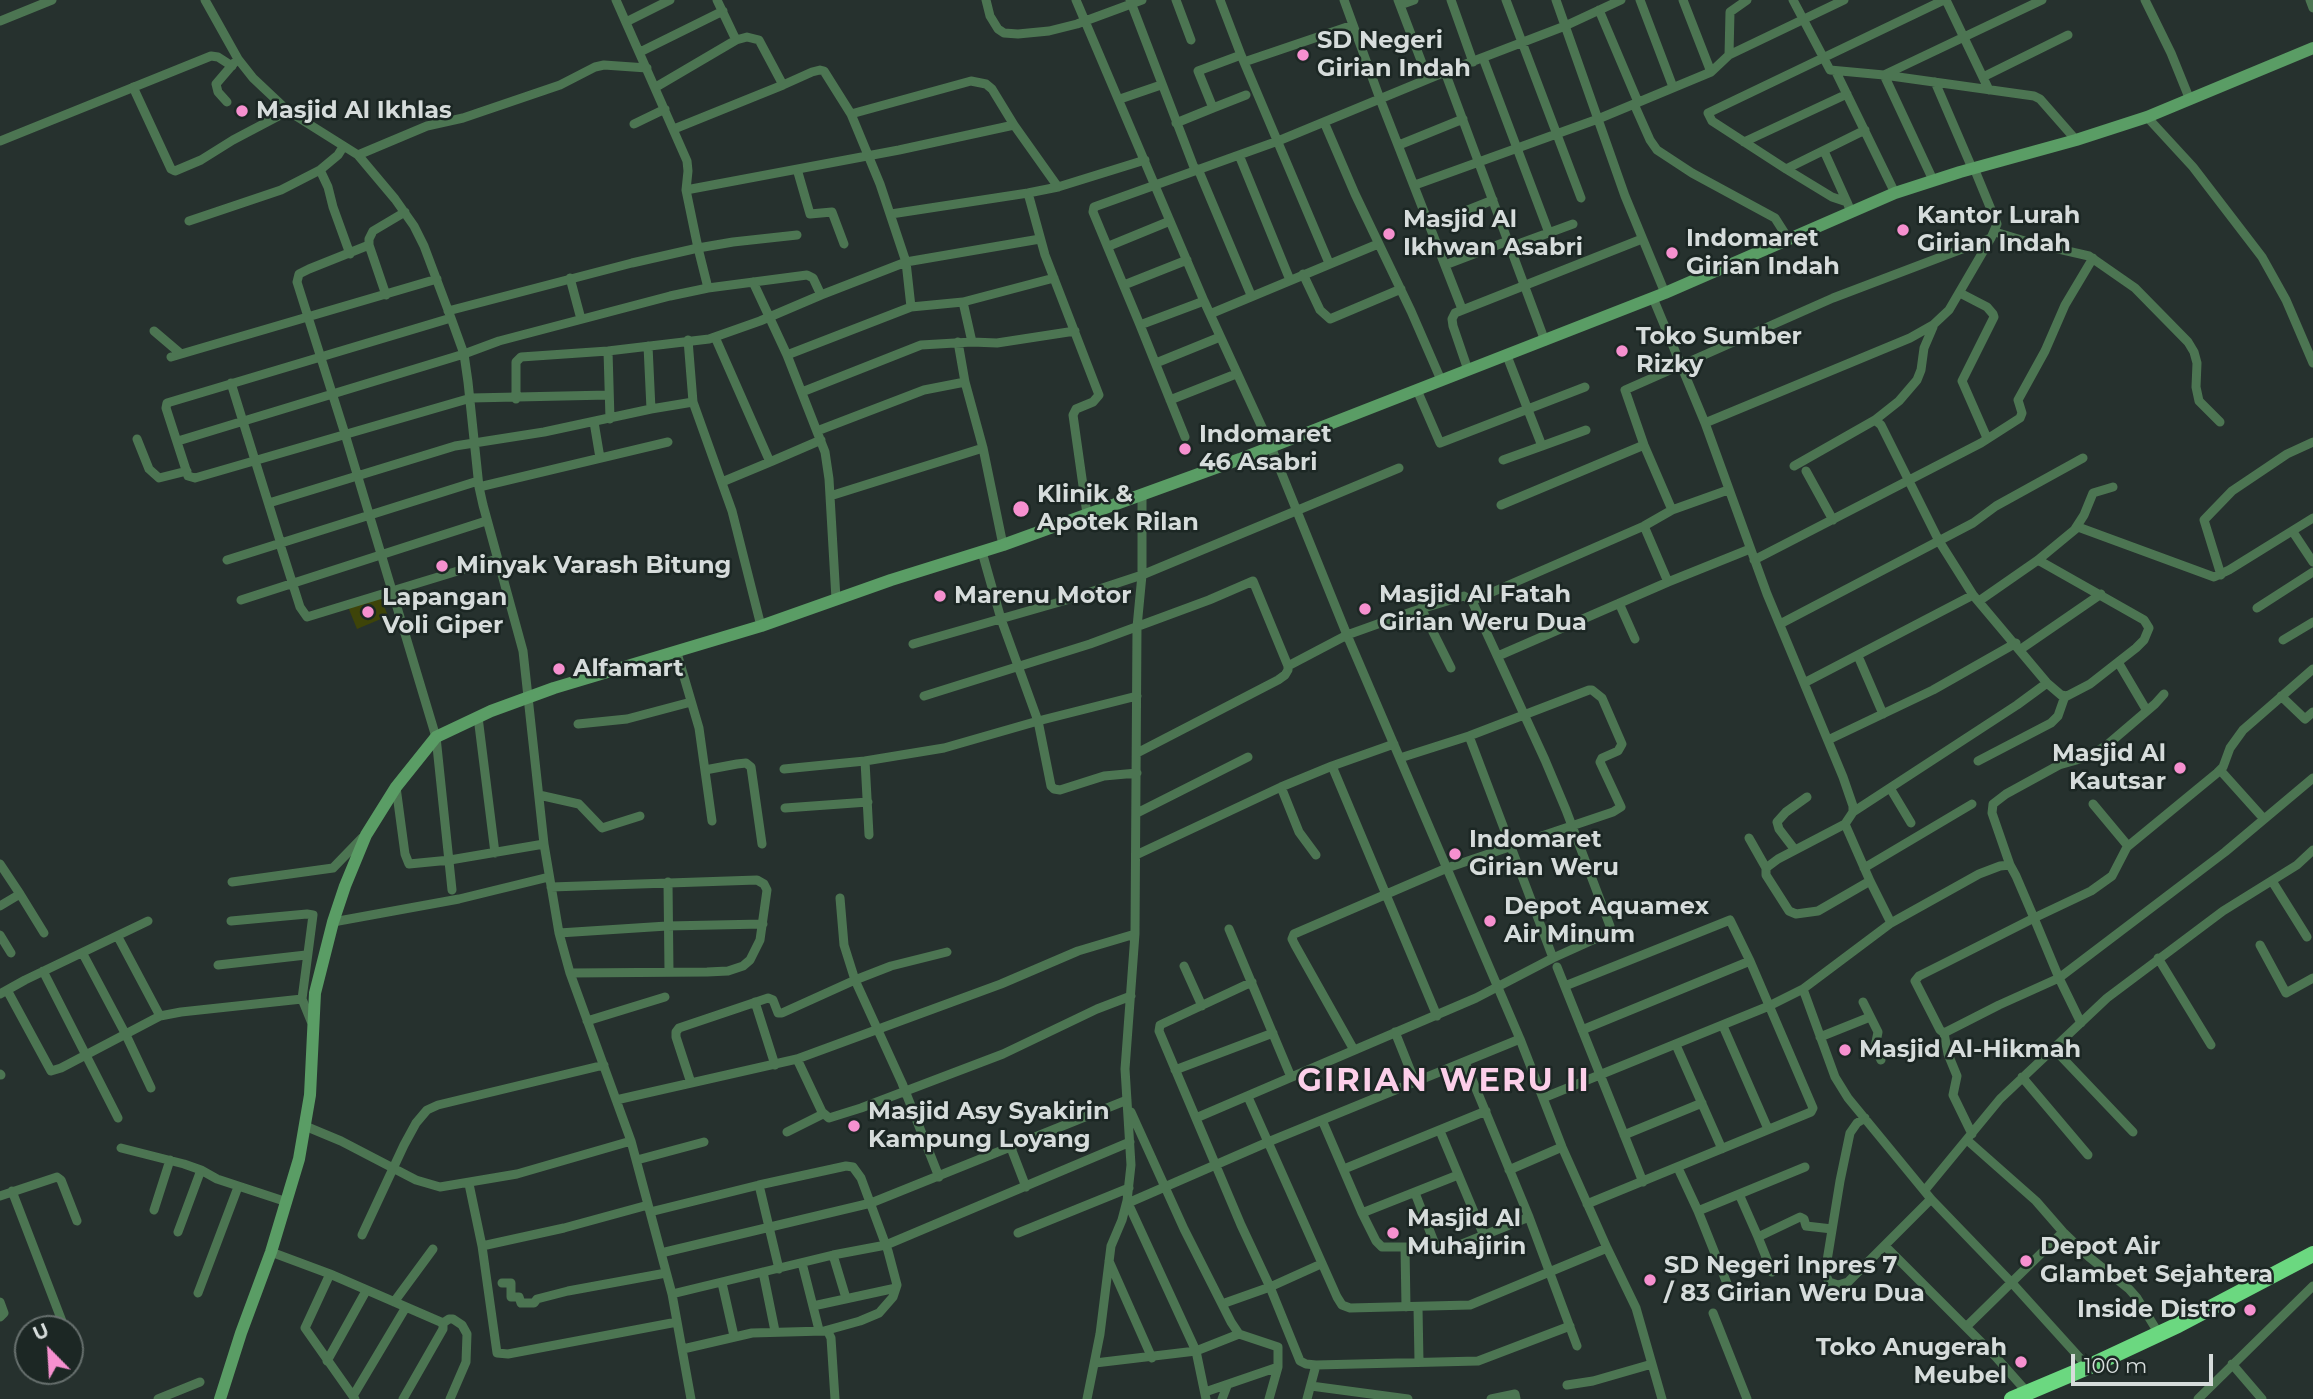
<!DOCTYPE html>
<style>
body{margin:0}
#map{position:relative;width:2313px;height:1399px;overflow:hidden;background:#26312e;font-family:Montserrat,sans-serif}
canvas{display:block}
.north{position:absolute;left:14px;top:1315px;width:70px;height:70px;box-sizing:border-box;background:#1c2724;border:2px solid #666f6d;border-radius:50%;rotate:336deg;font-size:19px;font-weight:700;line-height:28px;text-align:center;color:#d6dcdb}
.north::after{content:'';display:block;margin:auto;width:24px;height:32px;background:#f690cf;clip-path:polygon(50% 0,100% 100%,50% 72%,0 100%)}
.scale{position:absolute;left:2071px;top:1354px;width:142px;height:32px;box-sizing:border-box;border:4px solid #d6dcdb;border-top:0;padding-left:9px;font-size:21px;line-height:24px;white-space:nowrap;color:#d6dcdb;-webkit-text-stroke:5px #1c2724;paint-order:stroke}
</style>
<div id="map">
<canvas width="2313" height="1399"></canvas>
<div class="north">U</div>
<div class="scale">100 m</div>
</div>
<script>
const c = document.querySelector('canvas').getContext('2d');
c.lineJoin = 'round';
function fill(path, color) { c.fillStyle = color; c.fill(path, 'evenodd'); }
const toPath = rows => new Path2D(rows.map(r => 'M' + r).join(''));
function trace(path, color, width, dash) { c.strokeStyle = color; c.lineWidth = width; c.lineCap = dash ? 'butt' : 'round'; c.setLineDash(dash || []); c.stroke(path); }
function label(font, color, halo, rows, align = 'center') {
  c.font = font + ' Montserrat,sans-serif'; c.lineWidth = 5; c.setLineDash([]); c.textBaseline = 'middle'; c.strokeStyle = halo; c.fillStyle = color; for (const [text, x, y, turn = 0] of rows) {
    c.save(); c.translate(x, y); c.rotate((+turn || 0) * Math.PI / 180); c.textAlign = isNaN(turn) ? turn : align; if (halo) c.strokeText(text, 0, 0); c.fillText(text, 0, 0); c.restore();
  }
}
const green = toPath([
 [380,596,388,616,357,629,348,607]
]);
const street = toPath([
 [205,0,238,59,253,78,288,111,358,155,395,199,414,226,424,246,451,318,464,354,468,382,479,487,483,505,523,651,544,844,559,933,570,973,631,1141,672,1294,691,1399],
 [616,0,687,161,688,171,686,190,698,248,733,242,797,235],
 [986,0,990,16,998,29,1004,33,1018,34,1049,31,1077,24,1142,0],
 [1076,0,1204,301,1271,447,1347,635,1520,1039,1562,1147,1607,1248,1636,1308,1662,1399],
 [1130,0,1195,170],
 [1176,0,1191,40],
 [1220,0,1241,55,1329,263],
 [1344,0,1380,99,1462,309],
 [1398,0,1428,79],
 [1451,0,1473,62],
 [1506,0,1581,198],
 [1556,0,1625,196,1665,293],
 [1640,0,1673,87],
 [1683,0,1711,72],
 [1793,0,1830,70,1884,75,2034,96,2040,99,2076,140],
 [1946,0,1989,90],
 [2145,0,2171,53,2190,100],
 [2310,0,2313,8],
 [1400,5,1414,0],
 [1599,10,1638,102],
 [0,21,52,0],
 [626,22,670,0],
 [736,40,747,37,759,40,783,85,812,72,820,70,824,71,851,114],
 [640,52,723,11],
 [1729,55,1844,0],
 [1483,58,1549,233],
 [1244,62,1353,25],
 [1445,72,1545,341],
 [1836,72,1895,193],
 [1983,77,2068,35],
 [1935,82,1972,168],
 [133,87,171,169,175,171,201,160,233,140,288,111],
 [656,87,736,40,717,0],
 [1120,99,1161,85],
 [227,102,218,92,216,84,234,63],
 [1634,104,1650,140,1657,150,1692,173,1775,218,1789,240],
 [1213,108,1246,95],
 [2147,117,2193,167,2262,257,2286,300,2313,363],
 [1324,122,1355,194,1411,311,1441,380],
 [1176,123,1213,108,1198,71,1241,55],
 [634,124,665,109],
 [674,129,783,85],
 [0,141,211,56,218,57,232,66],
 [1744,142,1847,94],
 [1399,145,1463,119],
 [1824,151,1847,202],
 [358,155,427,126,463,118,560,85,595,67,604,65,647,68],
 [1239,155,1290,280],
 [797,169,810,214,832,212,844,244],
 [1198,169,1251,295],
 [1786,169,1865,130],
 [320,170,328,187,333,207,350,254],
 [1933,180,1884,75,2042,0],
 [1415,185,1598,119,1711,72,1729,55,1730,12,1747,0],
 [686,190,899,150,1014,125,1058,187],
 [1028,193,1045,255,1099,395,1093,402,1076,409,1073,415,1087,514],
 [405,212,373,231,369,239,369,245,309,269,299,274,297,282,345,434,436,737,452,890],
 [1851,212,1847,202,1832,197,1786,169,1712,121,1708,113,1944,0],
 [891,214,1028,193,1058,187,1145,160],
 [189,221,281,190,320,170,338,155,343,147],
 [1430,225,1493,200],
 [1995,232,2028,242,2089,256,2135,288,2188,342,2194,352,2197,363,2196,387,2199,401,2220,422],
 [369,245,386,295],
 [1109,246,1170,221],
 [1510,247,1573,224],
 [1445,265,1508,241],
 [1303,274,1320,310,1330,319,1401,289],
 [570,278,581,319],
 [753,282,787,355,825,452,829,479,836,599],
 [1124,285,1187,260],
 [1960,293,1987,307,1993,314,1994,317,1962,381,1987,438],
 [1653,298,1705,423,1767,594,1843,777,1853,806,1853,812,1845,824,1870,881,1891,923,1803,989,1835,1077,1848,1098,1931,1199,2012,1283,2088,1367],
 [1204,301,1140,325,1093,212,1094,207,1278,141,1445,72,1565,26,1621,0],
 [963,302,1054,278],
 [911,307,906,262,1040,239],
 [448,311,632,263,698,248,708,288],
 [1210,314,1378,244],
 [451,318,167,403,166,408,188,476,195,478,471,398,609,395],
 [1140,325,1185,437],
 [154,331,181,354],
 [715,337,770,462,821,440],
 [688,340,693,402,732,511,761,626],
 [972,342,997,343,1075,331],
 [608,351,610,419],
 [787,355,911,307,963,302,972,342,921,345,802,392],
 [171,357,437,279],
 [1156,363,1220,337],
 [1468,370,1453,326,1452,319,1455,313,1642,239],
 [231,383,281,544],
 [1417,390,1440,443,1585,387],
 [516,399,516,362,521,357,608,351,709,339,760,321,821,295],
 [1170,400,1236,374],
 [651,409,693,402],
 [1875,420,1899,401,1917,380,1921,370,1924,348,1933,327],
 [594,422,600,458],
 [1705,423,1910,338,1933,325,1949,310,1991,238],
 [817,431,924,390,965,382,958,342],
 [137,439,149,469,159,478,187,471],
 [178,441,464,354,499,341,670,296,708,288,807,275,813,278,821,295,906,262,880,184,851,114,971,81,986,84,992,89,1014,125],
 [1542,446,1586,430],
 [983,448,1003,545],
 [1503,460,1542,446,1507,356],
 [1794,466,1875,420,1881,425,1939,541,1973,595,2047,683,2061,695,2067,696,2090,684,2136,648,2144,640,2149,628,2144,620,2038,560],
 [1806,471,1833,520],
 [722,482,770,462],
 [479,487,668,442],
 [830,496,983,448,965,382],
 [269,503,455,446,544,432,651,409,648,346],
 [1501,505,1644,445],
 [1672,510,1644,445,1625,390,1833,298,1991,238,1997,224,1974,168],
 [1644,526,1668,582],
 [2075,529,2084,515,2093,493,2113,487],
 [2293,532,2313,562],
 [280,544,300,607,307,617,497,559],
 [982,552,1001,619,1038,721,1051,786,1054,789,1060,790,1104,776,1137,773],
 [227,560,478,481],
 [1754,560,1981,443,2020,418,2022,413,2018,400,2045,351,2065,305,2093,258],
 [2221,575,2204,520,2232,491,2287,454,2313,442],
 [241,600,486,521],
 [1472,601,1644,526,1672,510,1728,490],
 [1979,601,2038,560,2078,527,2214,577,2229,570,2313,518],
 [1619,603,1635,639],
 [1421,608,1451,668],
 [2257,608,2313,572],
 [1780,624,1973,523,1996,506,2083,458],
 [2283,640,2313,622],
 [913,644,1063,601,1142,575,1399,468],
 [2021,649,2101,594],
 [677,653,699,728,712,821],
 [1498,656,1668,582,1750,549],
 [1858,656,1883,714],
 [2118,662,2147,711],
 [1804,683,1973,595],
 [924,696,1090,644,1209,600,1253,581,1288,666],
 [2281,696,2305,719,2313,712],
 [478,717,495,853],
 [578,724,627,719,691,702],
 [1469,736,1553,958],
 [1828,740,1933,690,2016,643],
 [1394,744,1332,766,1437,1016],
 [1137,753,1278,680,1285,675,1288,670,1288,666,1347,635,1414,611,1464,596,1472,601,1545,760,1566,810,1610,926,1609,931,1604,935,1553,958,1476,998,1196,1118],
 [1978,761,2051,723,2058,716,2065,696],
 [784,769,865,761],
 [705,770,737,764,746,763,751,767,762,844],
 [2220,770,2264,819],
 [396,787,405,854,409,864,450,860,544,844],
 [1890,788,1911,823],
 [539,795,579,804,602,828,640,816],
 [2093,804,2128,846],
 [785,808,868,802],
 [1853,812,2017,705,2047,683],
 [1137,813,1248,757],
 [1845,824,1778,859,1766,868,1766,875,1789,911,1796,914,1818,911,1870,881],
 [869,835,865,761,944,748,1038,721,1137,696],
 [1749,838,1766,868],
 [1795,850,1779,829,1777,822,1786,812,1807,797],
 [1136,855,1281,787],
 [1316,855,1299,832,1281,787,1332,766],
 [0,864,20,894,0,906],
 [2010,865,1992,813,1993,804,2006,794,2059,765,2087,757,2107,745,2155,704,2164,694],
 [1864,868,1972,804],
 [2272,881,2307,937],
 [232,882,333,868,362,838],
 [668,882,669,972],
 [551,887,757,880,764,884,767,890,760,940,750,960,743,966,728,971,707,972,570,973],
 [20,894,44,933],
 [840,898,844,945,855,980,891,966,947,952],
 [231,921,307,914,313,915,302,999,311,1021],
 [333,922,459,899,549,877],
 [1891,923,1979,874,2000,866,2010,865,2016,876,2034,918,2059,978,1999,1005,1944,1033,1940,1030,1915,981,1919,976,1947,962,2034,918,2091,891,2112,876,2127,847,2217,773,2223,767,2230,748,2243,730,2313,669],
 [1229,929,1291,1077],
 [559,933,667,926,763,924],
 [0,935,11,953],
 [118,937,160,1016],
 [2260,945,2286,993,2313,978],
 [83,954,126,1035,151,1088],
 [2158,958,2211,1045],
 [218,965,306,955],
 [1184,966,1202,1006],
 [1557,967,1643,1182],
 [43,971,118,1118],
 [1252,982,1160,1025,1159,1031,1241,1225,1270,1287,1300,1361,1306,1364,1316,1365,1478,1361,1570,1326],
 [1565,986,1730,920,1750,961,1813,1108,1811,1112,1587,1204],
 [7,990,51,1071,61,1068,160,1016,181,1012,302,999],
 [0,994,25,980,148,921],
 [755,1002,775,1065],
 [1863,1002,1878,1032,1875,1047,1881,1060],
 [587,1021,665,997],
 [2081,1023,2059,978,2225,852,2313,778],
 [1723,1026,1768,1129],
 [1582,1030,1750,961],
 [1395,1032,1415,1082],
 [1944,1033,1948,1054,1957,1076,1953,1095,1972,1134],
 [1820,1037,1870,1017],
 [1520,1039,1268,1142,1337,1297,1342,1305,1350,1308,1470,1305,1607,1248],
 [1676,1045,1722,1149],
 [2054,1049,2133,1132],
 [1354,1050,1295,945,1292,939,1294,934,1447,868,1613,812,1621,807,1600,762,1602,758,1618,751,1622,744,1602,698,1592,690,1589,690,1469,736,1400,758],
 [797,1059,822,1112,829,1118,861,1108,1003,1054,1097,1009,1131,996],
 [1465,1062,1529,1217,1577,1346],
 [1175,1070,1273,1033],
 [0,1074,1,1075],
 [2022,1077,2088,1155],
 [691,1083,676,1037,676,1032,679,1028,768,998,773,1000,778,1013,782,1013,855,980,902,1083,939,1177],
 [1543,1098,1769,1006,1803,989],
 [616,1100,797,1059,1001,984,1078,951,1135,934],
 [1131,1112,1184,1229,1231,1322,1239,1334],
 [1865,1118,1857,1123,1850,1133,1840,1181,1825,1273,1829,1282,1838,1285,1848,1282,1931,1199],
 [1322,1120,1362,1213,1376,1241,1382,1247,1436,1247,1462,1244,1529,1217],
 [305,1126,341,1141,416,1180,440,1187,517,1174,631,1141],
 [1440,1131,1484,1236],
 [787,1132,823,1114],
 [1624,1135,1702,1103],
 [1967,1140,2036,1201,2063,1232,2089,1257,2129,1289,2137,1298,2159,1334],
 [121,1148,184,1164,201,1170,217,1179,287,1202],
 [1011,1148,1026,1187],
 [637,1160,704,1142],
 [1678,1168,1698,1211,1728,1286],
 [1344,1169,1486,1111],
 [1509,1170,1562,1147],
 [469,1184,482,1246,497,1353,508,1354,677,1322],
 [759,1185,779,1269],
 [1925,1190,2000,1099,2107,998,2223,911,2297,865,2313,850],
 [12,1191,65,1329],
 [1415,1193,1436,1247],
 [1739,1194,1758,1237,1800,1217,1804,1219,1806,1226,1832,1229],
 [0,1196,57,1177,61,1180,77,1221],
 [1127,1201,1196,1351,1206,1399],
 [1128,1203,1268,1142,1248,1097],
 [154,1210,170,1160],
 [1698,1211,1805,1167],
 [650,1212,759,1185,846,1166,853,1167,861,1178,888,1251,897,1285,893,1297,879,1313,860,1321,824,1331],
 [1362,1213,1458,1175],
 [178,1232,201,1170],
 [1018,1233,1129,1188],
 [362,1235,404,1145,416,1123,427,1110,438,1105,604,1065],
 [1758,1237,1772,1272],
 [482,1246,564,1228,648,1205],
 [1885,1246,1995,1356,2027,1392],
 [1405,1247,1406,1307],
 [271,1252,330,1274,443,1323,443,1329,403,1399],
 [661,1253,871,1203,1127,1100],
 [833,1255,846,1298],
 [1109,1261,1152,1358],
 [802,1263,819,1330],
 [763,1272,775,1331],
 [330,1274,305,1328,355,1399],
 [502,1283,511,1283,511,1297,519,1297,521,1303,534,1303,537,1299,568,1291,666,1273],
 [722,1283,734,1336],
 [198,1293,238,1187],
 [672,1294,833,1255,886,1245,1130,1142],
 [0,1302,4,1313,0,1317],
 [394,1302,433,1249],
 [1222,1304,1270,1287,1321,1264],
 [813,1306,896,1288],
 [1418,1307,1419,1362],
 [1713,1313,1747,1399],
 [443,1323,449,1319,453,1319,462,1325,467,1334,466,1362,450,1399],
 [1966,1327,2063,1232],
 [683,1349,752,1333,824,1331,828,1332,831,1338,835,1399],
 [327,1361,366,1291],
 [1095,1363,1196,1351,1239,1334,1278,1347,1278,1367,1269,1399],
 [2232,1364,2262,1399],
 [1567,1385,1593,1381,1652,1364],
 [1311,1386,1408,1399],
 [1205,1392,1278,1367],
 [353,1396,406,1307],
 [158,1399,200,1382],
 [1087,1399,1100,1334,1111,1246,1122,1220,1127,1201,1131,1165,1125,1069,1135,934,1137,627,1142,575,1142,494],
 [1222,1399,1227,1386],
 [1307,1399,1316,1365],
 [1491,1399,1515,1394,1516,1399],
 [2198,1399,2313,1286]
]);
const secondary = toPath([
 [220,1399,241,1333,271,1252,299,1159,310,1095,315,993,333,922,345,886,366,835,396,787,436,737,491,711,554,688,761,626,891,580,1003,545,1240,459,1665,293,1895,193,1960,172,2076,140,2147,117,2313,48]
]);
const highway = toPath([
 [2012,1399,2088,1367,2178,1325,2313,1254]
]);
const markers = [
 [1303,55,7,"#f690cf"],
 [242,111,7,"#f690cf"],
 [1903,230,7,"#f690cf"],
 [1389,234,7,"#f690cf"],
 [1672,253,7,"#f690cf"],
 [1622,351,7,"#f690cf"],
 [1185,449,7,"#f690cf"],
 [1021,509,9,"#f690cf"],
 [442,566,7,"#f690cf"],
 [940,596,7,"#f690cf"],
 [1365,609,7,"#f690cf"],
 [368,612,7,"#f690cf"],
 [559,669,7,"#f690cf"],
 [2180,768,7,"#f690cf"],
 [1455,854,7,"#f690cf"],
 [1490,921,7,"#f690cf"],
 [1845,1050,7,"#f690cf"],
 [854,1126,7,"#f690cf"],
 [1393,1233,7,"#f690cf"],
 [2026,1261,7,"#f690cf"],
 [1650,1280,7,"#f690cf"],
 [2250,1310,7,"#f690cf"],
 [2021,1362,7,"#f690cf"]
];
const poiNames = [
 ["SD Negeri",1317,41],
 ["Girian Indah",1317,69],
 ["Masjid Al Ikhlas",256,111],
 ["Kantor Lurah",1917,216],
 ["Girian Indah",1917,244],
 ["Masjid Al",1403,220],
 ["Ikhwan Asabri",1403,248],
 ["Indomaret",1686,239],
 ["Girian Indah",1686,267],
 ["Toko Sumber",1636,337],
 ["Rizky",1636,365],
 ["Indomaret",1199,435],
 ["46 Asabri",1199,463],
 ["Klinik &",1037,495],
 ["Apotek Rilan",1037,523],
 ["Minyak Varash Bitung",456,566],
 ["Masjid Al Fatah",1379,595],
 ["Girian Weru Dua",1379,623],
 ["Marenu Motor",954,596],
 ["Lapangan",382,598],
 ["Voli Giper",382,626],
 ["Alfamart",573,669],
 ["Masjid Al",2166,754,"right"],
 ["Kautsar",2166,782,"right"],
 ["Indomaret",1469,840],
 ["Girian Weru",1469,868],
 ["Depot Aquamex",1504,907],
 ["Air Minum",1504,935],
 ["Masjid Al-Hikmah",1859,1050],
 ["Masjid Asy Syakirin",868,1112],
 ["Kampung Loyang",868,1140],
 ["Masjid Al",1407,1219],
 ["Muhajirin",1407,1247],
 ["Depot Air",2040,1247],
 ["Glambet Sejahtera",2040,1275],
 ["SD Negeri Inpres 7",1664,1266],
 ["/ 83 Girian Weru Dua",1664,1294],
 ["Inside Distro",2236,1310,"right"],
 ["Toko Anugerah",2007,1348,"right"],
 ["Meubel",2007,1376,"right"]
];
const districtNames = [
 ["GIRIAN WERU II",1444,1082]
];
fill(green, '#3e4409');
trace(street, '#4c7552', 9);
trace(secondary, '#5a9d65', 12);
trace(highway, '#6bd880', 16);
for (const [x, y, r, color] of markers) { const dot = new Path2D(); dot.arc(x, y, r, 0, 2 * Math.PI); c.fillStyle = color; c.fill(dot); trace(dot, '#1c2724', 2.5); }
label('bold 24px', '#d6dcdb', '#1c2724', poiNames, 'left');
c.letterSpacing = '2px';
label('bold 32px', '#fccfe9', '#1c2724', districtNames);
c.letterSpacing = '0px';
</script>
